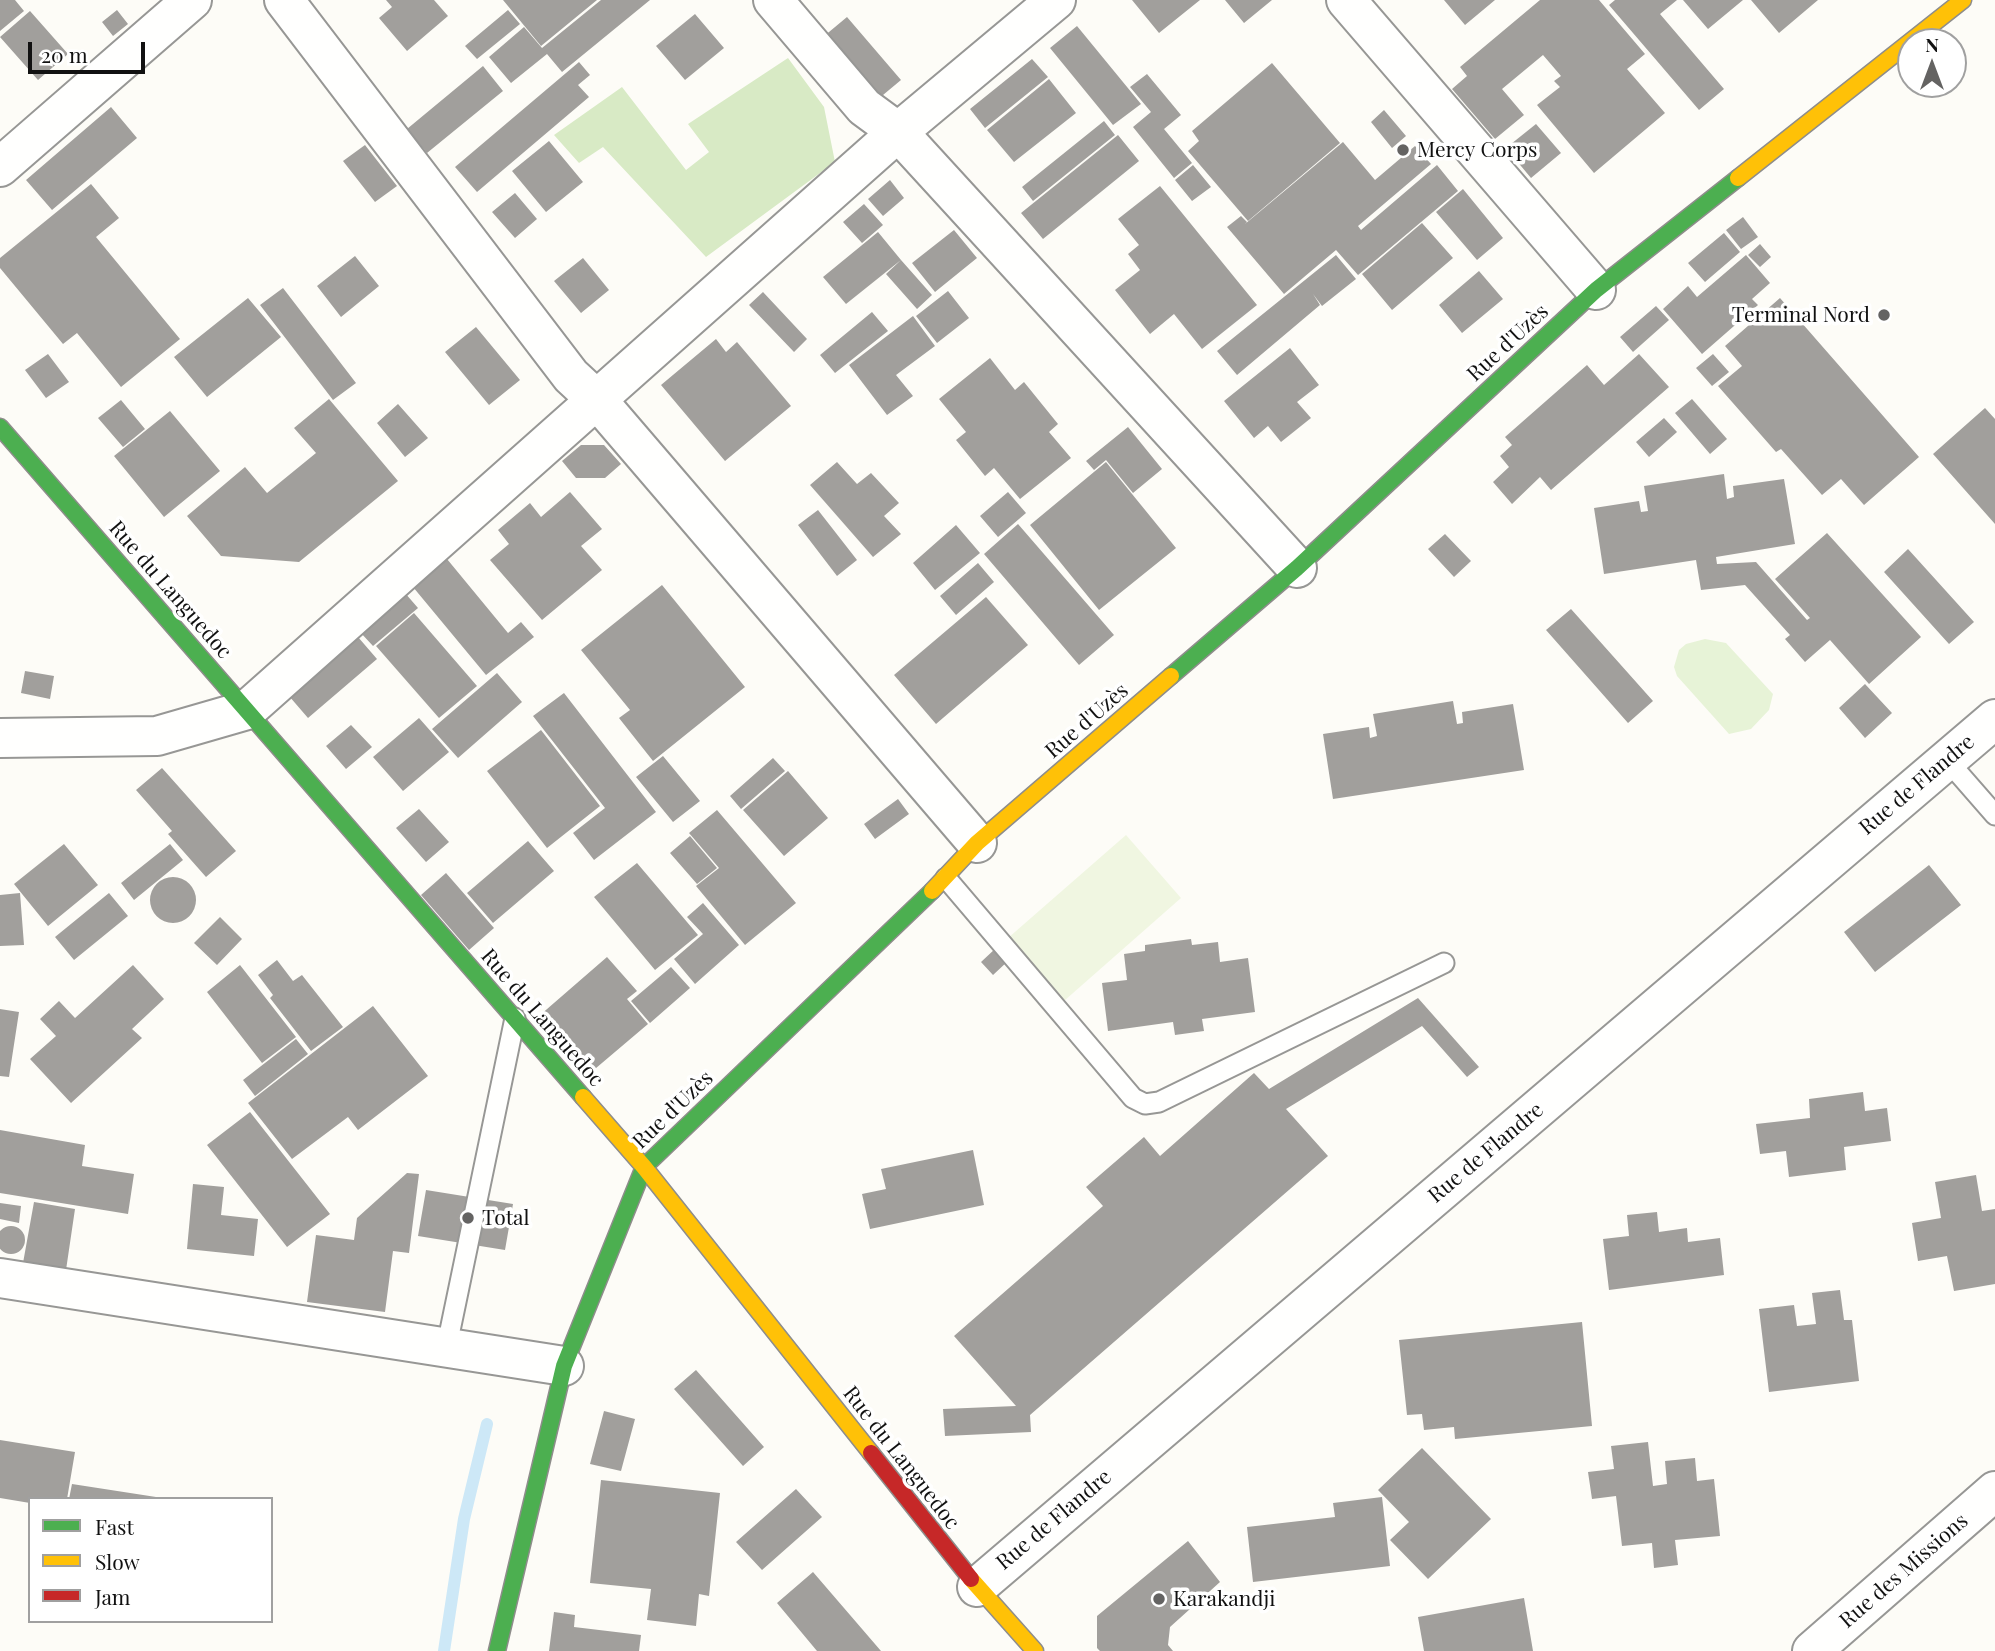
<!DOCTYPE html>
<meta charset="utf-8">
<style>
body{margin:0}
#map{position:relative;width:1995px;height:1651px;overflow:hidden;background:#fdfcf7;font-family:"Playfair Display",serif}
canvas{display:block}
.legend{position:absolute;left:28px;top:1497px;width:245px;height:126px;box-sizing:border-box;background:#fff;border:2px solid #a0a0a0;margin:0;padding:9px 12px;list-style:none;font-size:21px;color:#111}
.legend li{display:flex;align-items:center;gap:14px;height:35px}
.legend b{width:35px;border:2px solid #a0a0a0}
.north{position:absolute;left:1897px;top:28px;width:70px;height:70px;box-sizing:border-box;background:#fff;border:2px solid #a0a0a0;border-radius:50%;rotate:0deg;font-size:19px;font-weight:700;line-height:28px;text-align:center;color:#111}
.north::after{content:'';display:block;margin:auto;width:24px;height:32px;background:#646362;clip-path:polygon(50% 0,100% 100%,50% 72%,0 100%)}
.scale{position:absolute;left:28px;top:42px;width:117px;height:32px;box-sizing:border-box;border:4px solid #111;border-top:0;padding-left:9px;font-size:21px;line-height:24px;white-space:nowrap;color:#111;-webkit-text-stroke:5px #fff;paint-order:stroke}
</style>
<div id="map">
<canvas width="1995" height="1651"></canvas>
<ul class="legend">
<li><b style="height:9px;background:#4caf50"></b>Fast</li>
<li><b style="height:9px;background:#ffc107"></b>Slow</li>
<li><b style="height:9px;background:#c62828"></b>Jam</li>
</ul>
<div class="north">N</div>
<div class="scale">20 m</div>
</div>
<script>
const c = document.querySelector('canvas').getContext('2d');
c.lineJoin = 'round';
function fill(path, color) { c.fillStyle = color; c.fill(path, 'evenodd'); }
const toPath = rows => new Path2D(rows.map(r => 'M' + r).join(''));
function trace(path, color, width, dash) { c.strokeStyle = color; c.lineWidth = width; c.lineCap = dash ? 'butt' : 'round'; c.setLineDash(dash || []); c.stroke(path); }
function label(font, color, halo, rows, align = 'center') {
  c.font = font + ' "Playfair Display",serif'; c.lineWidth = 7; c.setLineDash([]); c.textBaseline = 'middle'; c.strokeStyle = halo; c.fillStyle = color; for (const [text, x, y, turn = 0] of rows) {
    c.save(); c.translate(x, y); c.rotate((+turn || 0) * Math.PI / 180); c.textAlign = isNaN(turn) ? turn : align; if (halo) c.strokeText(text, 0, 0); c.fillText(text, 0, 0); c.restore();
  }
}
const green = toPath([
 [1705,639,1726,643,1773,694,1769,710,1751,729,1729,734,1677,676,1674,667,1679,650,1686,644]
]);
const forest = toPath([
 [788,58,824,107,835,162,706,257,603,147,579,163,554,135,622,87,686,170,709,152,688,124]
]);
const pitch = toPath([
 [1126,835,1181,898,1056,1008,1000,945]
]);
const stream = toPath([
 [444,1651,464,1519,487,1424]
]);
const building = toPath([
 [0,0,15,0,24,11,0,31],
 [386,0,434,0,448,16,407,51,379,18,392,7],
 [503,0,597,0,541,46],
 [601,0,650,0,562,72,547,54,511,83,489,57,524,27,542,48],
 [1132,0,1200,0,1159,33],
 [1225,0,1272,0,1244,23],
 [1444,0,1495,0,1465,25],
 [1540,0,1599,0,1645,54,1627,69,1665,113,1594,173,1537,105,1560,87,1554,81,1561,76,1543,55,1502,89,1524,115,1495,139,1452,89,1467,76,1460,67],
 [1615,0,1677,0,1660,14,1724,89,1699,110,1609,5],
 [1683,0,1743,0,1708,29],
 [1751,0,1818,0,1779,33],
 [117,10,128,24,113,36,102,22],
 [508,10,520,24,477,59,465,46],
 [30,11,68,54,38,80,0,37],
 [695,14,724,48,685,80,656,46],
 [847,17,901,80,877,100,823,37],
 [1077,26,1141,104,1113,125,1050,48],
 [1032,59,1048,77,985,128,970,109],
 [579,62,590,75,578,85,589,97,477,192,455,167],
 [1272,63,1340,143,1248,221,1188,151,1199,141,1192,131],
 [483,66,503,91,427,153,407,129],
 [1147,74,1181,115,1164,129,1192,163,1174,178,1133,127,1151,112,1130,87],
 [1049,79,1076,113,1014,162,987,130],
 [111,107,137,138,52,210,26,180],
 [1384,110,1406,136,1392,148,1371,122],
 [1104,121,1115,135,1033,201,1022,187],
 [1536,124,1561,153,1531,178,1506,148],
 [1118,135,1139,161,1043,239,1021,213],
 [549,141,583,182,546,212,512,171],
 [1343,142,1375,180,1415,146,1431,164,1358,226,1361,230,1437,165,1458,191,1358,275,1336,250,1284,294,1227,227,1241,216,1247,222,1245,224],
 [365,145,397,186,375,202,343,161],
 [1193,165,1211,187,1192,201,1175,180],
 [890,180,904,198,883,216,868,199],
 [91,184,119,218,96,237,180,339,121,387,77,333,63,344,0,268,0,258],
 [1160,186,1257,305,1202,349,1174,314,1150,334,1115,290,1140,270,1128,254,1139,245,1118,219],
 [1463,189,1503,238,1477,260,1436,212],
 [515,193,537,219,515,238,492,212],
 [864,204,883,225,862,243,843,222],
 [1743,217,1758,237,1741,249,1726,230],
 [1422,223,1453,258,1392,310,1362,274],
 [954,230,977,258,935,292,912,263],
 [878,232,901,260,846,304,823,277],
 [1724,233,1740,252,1705,282,1688,263],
 [1760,244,1771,257,1760,267,1748,255],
 [1336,255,1356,279,1322,306,1313,294,1320,305,1237,375,1217,351],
 [1746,255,1770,283,1752,299,1758,305,1702,354,1663,309,1688,286,1697,297],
 [355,256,379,286,341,317,317,286],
 [583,258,609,290,581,313,554,281],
 [901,260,932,295,917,309,886,274],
 [1479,271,1503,299,1462,333,1439,305],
 [283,288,356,383,333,400,260,305],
 [948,291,969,318,937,343,916,316],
 [763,292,807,339,794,352,749,305],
 [248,298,281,337,207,397,174,357],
 [1780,298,1919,457,1864,505,1841,479,1822,495,1781,449,1776,452,1718,386,1742,366,1725,346],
 [1656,306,1669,320,1633,352,1620,337],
 [872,312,888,331,835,373,820,355],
 [913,316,935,346,896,375,913,396,887,415,849,365],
 [476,327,520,380,489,405,445,352],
 [716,339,726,352,737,342,791,406,725,461,661,385],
 [1290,348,1319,385,1297,402,1311,418,1281,442,1268,426,1254,438,1224,401],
 [48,354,69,382,46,398,25,370],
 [1639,354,1669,387,1551,490,1540,477,1512,504,1493,482,1509,467,1500,456,1512,445,1505,437,1587,365,1604,385],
 [1713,354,1729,372,1712,386,1696,368],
 [990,358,1015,390,1024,382,1058,424,1049,432,1071,458,1020,499,994,468,985,476,956,440,966,432,939,399],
 [329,399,398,481,299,562,221,556,187,516,245,467,267,493,316,453,294,428],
 [1692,399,1727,439,1710,454,1675,413],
 [121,400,145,429,123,447,98,418],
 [398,404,428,438,405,457,377,423],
 [1985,408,1995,419,1995,524,1933,454],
 [170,411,220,471,164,517,114,456],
 [1664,418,1677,432,1649,457,1636,442],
 [1128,427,1162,469,1133,493,1106,460,1094,470,1086,461],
 [581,445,604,445,621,464,605,478,576,478,562,461],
 [837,462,857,484,871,473,899,503,884,516,901,534,873,557,810,485],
 [1106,462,1176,548,1099,610,1030,525],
 [1724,474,1727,499,1734,497,1733,486,1784,479,1795,544,1716,557,1717,564,1756,562,1807,620,1810,618,1775,579,1827,533,1921,637,1869,684,1830,640,1805,662,1785,639,1790,635,1745,585,1701,590,1696,560,1604,574,1594,508,1639,501,1641,512,1648,511,1644,486],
 [570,492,602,529,581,546,602,570,542,620,490,560,509,544,498,530,530,503,541,517],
 [1008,492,1026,513,998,537,980,516],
 [818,510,857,560,837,576,798,525],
 [1018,524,1114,635,1079,665,984,554],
 [956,525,980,553,935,590,913,563],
 [1445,534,1471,561,1454,577,1428,549],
 [1908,549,1974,622,1949,644,1884,572],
 [447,559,508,633,521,622,534,637,486,675,413,587],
 [978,563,994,582,956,615,940,596],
 [662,585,745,687,653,761,619,718,630,710,581,650],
 [405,593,418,608,373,646,360,632],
 [986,597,1028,645,936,724,894,675],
 [1571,609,1653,701,1628,723,1546,630],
 [414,613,477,686,439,718,376,646],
 [358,637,377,659,308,718,289,696],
 [25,671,54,676,50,699,21,693],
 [497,673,522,702,458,758,432,729],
 [1865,684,1892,713,1865,738,1839,708],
 [564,693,656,812,594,860,573,833,605,808,533,716],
 [1453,701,1457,724,1463,723,1462,712,1513,704,1524,770,1333,799,1323,734,1369,727,1370,738,1377,736,1373,714],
 [419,718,449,752,403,791,373,757],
 [351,725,372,747,346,769,326,746],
 [541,730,600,806,547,848,487,771],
 [663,756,700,801,673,822,636,777],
 [773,758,785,771,741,809,730,796],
 [162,768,236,851,206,877,168,834,172,831,136,790],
 [788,771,828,818,784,856,743,810],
 [898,799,909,814,875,839,864,824],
 [419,809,449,842,426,862,396,828],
 [717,810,796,903,745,945,696,886,719,868,689,833],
 [690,836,717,868,697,884,670,853],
 [528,841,554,871,493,923,467,893],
 [64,844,98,885,48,926,14,884],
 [170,844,183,860,134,900,121,883],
 [637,863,698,935,655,970,594,897],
 [1929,865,1961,905,1875,972,1844,932],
 [446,873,494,928,469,950,421,895],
 '150 900a23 23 0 1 1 46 0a23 23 0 1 1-46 0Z',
 [20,893,24,945,0,946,0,895],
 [109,893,128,916,74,960,55,937],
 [703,903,739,945,695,984,674,959,703,934,687,917],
 [220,917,242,939,217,965,194,943],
 [1191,939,1192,945,1218,942,1220,962,1248,958,1255,1012,1202,1019,1204,1031,1175,1035,1173,1022,1108,1031,1102,983,1127,980,1124,954,1145,951,1145,945],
 [996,948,1008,961,993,975,981,962],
 [607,957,637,991,627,999,648,1024,589,1074,539,1016],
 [277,960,293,981,302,975,343,1027,311,1051,270,998,273,995,258,975],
 [133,965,164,999,132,1029,142,1038,71,1103,30,1059,56,1036,40,1019,59,1001,75,1018],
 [240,965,296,1037,262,1063,207,992],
 [671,967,690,988,650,1023,631,1001],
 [1418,998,1479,1067,1467,1077,1422,1026,1286,1109,1328,1156,1030,1415,1031,1432,945,1436,943,1409,1016,1406,954,1336,1103,1206,1086,1187,1144,1137,1160,1156,1254,1073,1269,1089],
 [373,1006,428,1076,358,1130,348,1117,292,1159,248,1103],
 [0,1009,19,1012,9,1077,0,1076],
 [296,1039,308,1054,255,1096,243,1080],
 [1863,1092,1865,1111,1887,1108,1891,1141,1844,1147,1846,1170,1789,1177,1786,1151,1760,1154,1756,1124,1810,1118,1809,1099],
 [250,1112,330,1214,287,1247,207,1145],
 [0,1130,85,1145,82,1166,134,1174,128,1214,0,1193],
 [973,1150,984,1205,870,1229,862,1194,886,1189,881,1169],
 [407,1173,419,1174,409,1253,393,1251,385,1312,307,1302,316,1235,354,1240,357,1218],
 [1976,1175,1982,1211,1995,1209,1995,1284,1954,1291,1947,1256,1918,1261,1912,1223,1941,1218,1935,1182],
 [193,1184,224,1187,221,1215,258,1219,254,1256,187,1249],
 [426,1190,513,1204,505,1250,418,1236],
 [34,1202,75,1209,66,1270,23,1263],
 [0,1203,21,1206,19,1223,0,1219],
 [1657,1212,1659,1232,1687,1228,1688,1242,1720,1238,1724,1275,1609,1290,1603,1239,1629,1236,1627,1215],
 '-3 1240a14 14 0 1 1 28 0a14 14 0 1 1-28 0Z',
 [1840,1290,1844,1320,1852,1320,1859,1381,1769,1392,1759,1309,1794,1305,1797,1326,1816,1324,1812,1293],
 [1582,1322,1592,1426,1455,1439,1454,1427,1424,1430,1422,1414,1407,1415,1399,1340],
 [696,1370,764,1447,743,1466,674,1389],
 [604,1411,635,1419,621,1471,590,1464],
 [0,1440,75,1452,67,1499,30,1499,30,1503,0,1498],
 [1648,1442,1653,1486,1667,1484,1665,1461,1695,1458,1697,1481,1714,1479,1720,1536,1675,1540,1678,1565,1654,1568,1652,1543,1622,1546,1616,1496,1592,1499,1588,1472,1614,1469,1611,1446],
 [1422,1448,1491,1519,1428,1579,1390,1540,1409,1522,1378,1490],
 [601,1480,720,1493,709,1596,699,1594,696,1626,647,1620,651,1589,590,1583],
 [72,1484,156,1497,155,1499,69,1499],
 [796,1489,822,1517,762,1570,736,1542],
 [1382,1497,1390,1566,1253,1582,1247,1527,1335,1517,1333,1503],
 [1188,1541,1220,1582,1170,1627,1168,1645,1173,1651,1100,1651,1097,1648,1097,1616],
 [813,1572,881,1651,817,1651,777,1603],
 [1524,1598,1533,1651,1424,1651,1418,1617],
 [554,1612,575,1615,574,1627,641,1635,639,1651,549,1651]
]);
const lane = toPath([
 [1947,760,1995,815],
 [946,878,1133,1098,1145,1104,1159,1102,1444,963],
 [447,1345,515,1018]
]);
const street = toPath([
 [284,0,571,376,598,401,977,843],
 [773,0,864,107,898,132,1297,568],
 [1346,0,1596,290],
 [0,167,192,0],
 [0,738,157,736,247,710,898,132,1056,0],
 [0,1278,564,1366],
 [977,1587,1995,719],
 [1812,1651,1995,1491]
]);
const fast = toPath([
 [0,427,583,1097],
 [1171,676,1297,568,1596,290,1738,178],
 [497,1651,564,1366,644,1167,932,891]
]);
const slow = toPath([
 [1738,178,1963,0],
 [932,891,977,843,1171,676],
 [583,1097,644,1167,871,1453],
 [971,1579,1035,1651]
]);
const jam = toPath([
 [871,1453,971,1579]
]);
const markers = [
 [1403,150,7,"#646362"],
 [1884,315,7,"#646362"],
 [468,1218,7,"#646362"],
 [1159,1599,7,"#646362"]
];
const poiNames = [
 ["Mercy Corps",1417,150],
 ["Terminal Nord",1870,315,"right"],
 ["Total",482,1218],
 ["Karakandji",1173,1599]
];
const streetNames = [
 ["Rue d'Uzès",1508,343,-43],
 ["Rue du Languedoc",170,590,49],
 ["Rue d'Uzès",1087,721,-41],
 ["Rue de Flandre",1917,785,-40],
 ["Rue du Languedoc",542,1018,49],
 ["Rue d'Uzès",673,1110,-44],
 ["Rue de Flandre",1486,1153,-40],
 ["Rue du Languedoc",901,1458,52],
 ["Rue de Flandre",1054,1520,-40],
 ["Rue des Missions",1904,1571,-41]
];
fill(green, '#e7f3d7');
fill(forest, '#d8eac5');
fill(pitch, '#f0f6e1');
trace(stream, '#cde8f7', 12);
fill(building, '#a19f9c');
trace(lane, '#979795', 23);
trace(street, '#979795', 42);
trace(fast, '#8e8d8b', 19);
trace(slow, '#8e8d8b', 19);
trace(jam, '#8e8d8b', 19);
trace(lane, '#fffffe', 19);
trace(street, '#fffffe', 38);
trace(fast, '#4caf50', 16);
trace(slow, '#ffc107', 16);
trace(jam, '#c62828', 16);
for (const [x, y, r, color] of markers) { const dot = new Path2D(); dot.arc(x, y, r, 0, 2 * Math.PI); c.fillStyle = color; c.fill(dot); trace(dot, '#fff', 2.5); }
label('21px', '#111', '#fff', poiNames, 'left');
label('21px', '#111', '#fff', streetNames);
</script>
